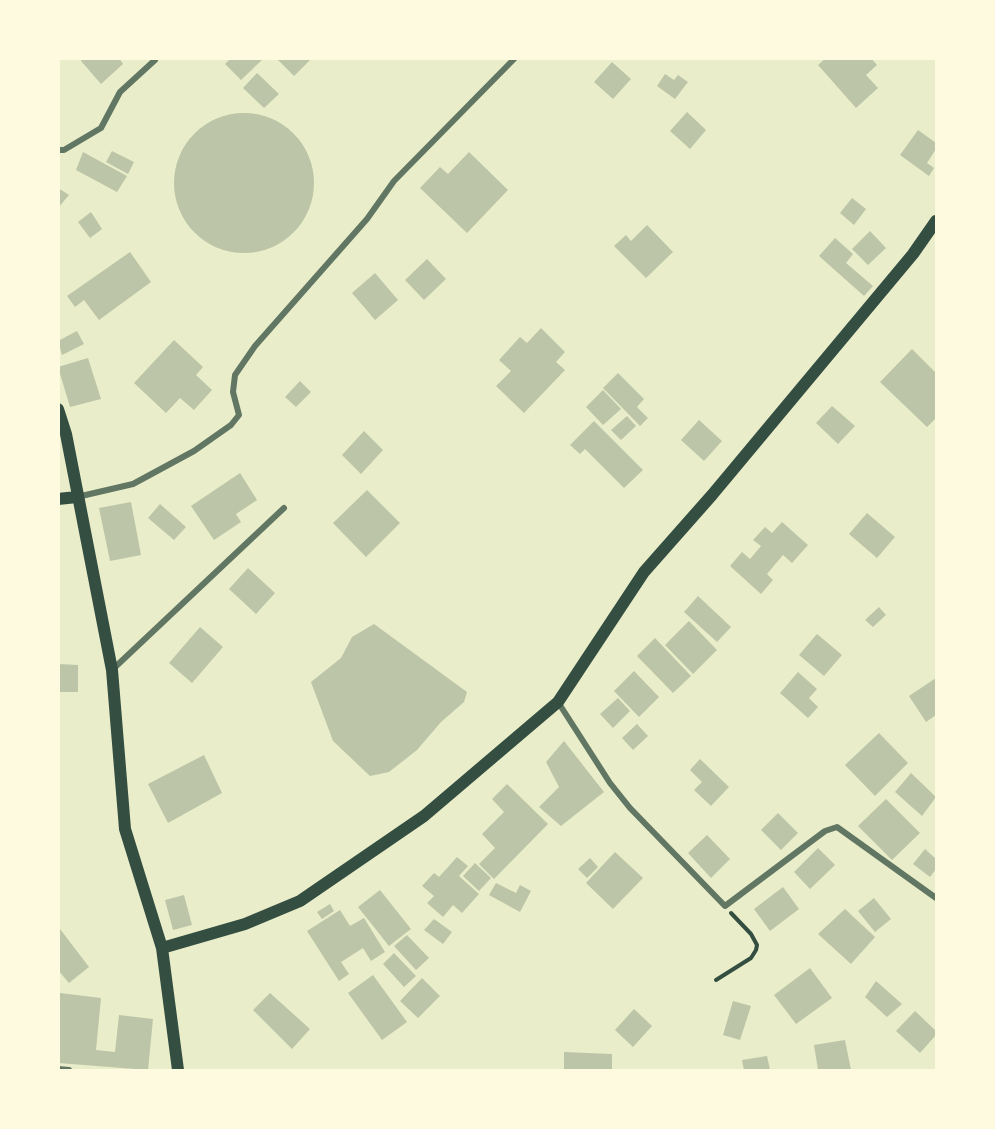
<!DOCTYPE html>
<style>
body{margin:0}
#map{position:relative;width:995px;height:1129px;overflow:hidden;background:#e9edc9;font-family:"Sofia Sans Condensed",sans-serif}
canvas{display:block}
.frame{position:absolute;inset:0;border:60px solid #fefae0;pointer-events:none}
</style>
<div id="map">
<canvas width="995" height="1129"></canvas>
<div class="frame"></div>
</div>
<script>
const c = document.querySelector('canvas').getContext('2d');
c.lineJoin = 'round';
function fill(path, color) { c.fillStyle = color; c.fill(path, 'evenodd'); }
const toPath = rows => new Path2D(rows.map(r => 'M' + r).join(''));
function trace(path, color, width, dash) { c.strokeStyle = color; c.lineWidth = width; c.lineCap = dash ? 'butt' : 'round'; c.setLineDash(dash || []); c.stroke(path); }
const building = toPath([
 [83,58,119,58,123,64,101,84,81,61],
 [231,58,264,58,241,80,225,64],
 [276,58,312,58,294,76],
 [826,58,871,58,877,65,866,75,878,88,856,108,818,65],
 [612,62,631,79,613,99,594,82],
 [257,73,279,94,264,108,243,88],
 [665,74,674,80,678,75,688,82,675,99,657,86],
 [687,112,706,130,690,149,670,131],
 '174 183a70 70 0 1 1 140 0a70 70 0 1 1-140 0Z',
 [918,130,936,143,936,149,927,163,934,168,929,176,900,155],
 [112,151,134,162,128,174,106,162],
 [83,152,127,176,117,192,76,170],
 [469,152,508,190,467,233,420,188,440,167,448,174],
 [58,188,69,195,58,208],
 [852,198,866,209,854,225,840,213],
 [91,212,102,229,90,238,78,222],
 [647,225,673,252,646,278,614,246,626,235,631,241],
 [870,231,886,248,868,265,852,249],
 [835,238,853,254,846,263,873,286,864,296,819,256],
 [130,252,151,282,99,320,84,300,75,307,67,296],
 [427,259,446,279,424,300,405,280],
 [375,273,398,300,375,320,352,293],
 [541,328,565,352,556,362,565,370,524,413,496,386,511,371,499,360,520,337,527,343],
 [77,331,84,344,62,355,58,341],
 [174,340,203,367,196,375,212,390,194,410,180,398,166,413,134,383],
 [912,349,936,373,936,418,927,427,880,382],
 [88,358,101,399,70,407,58,367],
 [618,373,644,399,637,407,648,418,640,426,603,388],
 [300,381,311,392,296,407,285,397],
 [603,390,621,409,603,425,586,407],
 [832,406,855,426,838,444,816,423],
 [627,416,636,426,621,440,611,430],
 [699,420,722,441,704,461,681,440],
 [594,421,643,470,624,488,585,449,580,454,570,445],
 [364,431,383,450,361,474,342,455],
 [240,473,257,500,236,514,241,522,214,540,191,506],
 [367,490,400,523,366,557,333,523],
 [131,502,141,555,110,561,99,508],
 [160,504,186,527,174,540,148,518],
 [867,513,895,537,877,558,849,534],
 [782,522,808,545,792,563,783,555,767,574,773,580,761,594,730,566,742,552,750,559,761,546,753,540,765,527,772,533],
 [248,568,275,593,256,614,229,589],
 [698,596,731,627,717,642,684,612],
 [879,607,886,615,873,627,865,620],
 [689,621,717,650,693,674,665,645],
 [374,624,467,692,464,702,441,722,417,750,389,772,370,776,333,741,311,682,341,658,352,637],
 [200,627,223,647,192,683,169,663],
 [817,634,842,655,824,676,799,655],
 [655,638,691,676,673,693,637,656],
 [58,664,78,665,78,692,58,692],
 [634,671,659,697,639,717,614,691],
 [798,672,817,689,809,698,818,707,808,718,780,693],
 [936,678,936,715,926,722,909,696],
 [618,698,630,711,613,728,600,714],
 [637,724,648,736,633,750,622,738],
 [879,733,908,763,875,796,845,765],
 [564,741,604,792,561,826,539,807,559,787,546,762],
 [204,755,222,793,168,823,148,784],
 [700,759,729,787,711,806,694,790,702,782,690,770],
 [911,773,936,797,922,816,895,792],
 [507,784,548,824,494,879,479,864,495,848,482,834,504,812,492,799],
 [886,799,920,833,892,860,858,826],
 [778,813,798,833,781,850,761,830],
 [707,835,730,859,711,878,688,853],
 [818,848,835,865,810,889,794,872],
 [925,849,936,859,936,869,930,877,913,864],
 [615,852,643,878,613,909,586,883],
 [457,857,468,866,459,876,479,894,462,913,453,905,443,917,427,903,434,896,422,886,434,873,439,877],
 [590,858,598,867,587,878,578,869],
 [475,863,491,878,479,891,463,876],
 [496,883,516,893,520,885,531,891,520,912,489,895],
 [783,887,799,909,770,931,754,909],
 [380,890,411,929,389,946,358,907],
 [184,895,192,925,173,930,165,900],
 [874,898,891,919,875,932,858,911],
 [330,904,334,911,322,919,317,912],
 [845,909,875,937,851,964,818,934],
 [340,910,350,926,364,918,385,952,371,961,363,948,341,962,349,974,339,981,307,931],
 [434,919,452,932,443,944,424,930],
 [60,929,89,967,69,983,58,970],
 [407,935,429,958,416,970,394,946],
 [394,953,416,976,404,987,383,964],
 [810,968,832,998,796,1024,774,995],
 [373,975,407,1022,382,1040,348,993],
 [422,978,440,996,418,1018,400,1001],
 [876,981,902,1004,887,1017,865,997],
 [60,993,101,998,96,1050,115,1052,119,1015,153,1019,148,1070,58,1063],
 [270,993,310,1029,292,1049,253,1010],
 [733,1001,751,1006,740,1040,723,1035],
 [634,1009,652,1026,633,1047,615,1030],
 [915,1011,936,1031,936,1035,920,1053,896,1031],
 [845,1040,851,1070,818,1070,814,1045],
 [564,1052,612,1054,612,1070,564,1070],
 [767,1056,770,1070,744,1070,742,1060]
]);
const path = toPath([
 [913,58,923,58],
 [716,980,751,958,756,950,757,945,751,934,731,913]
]);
const minor = toPath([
 [58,150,64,150,101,128,120,92,155,60],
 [77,497,133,484,194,451,231,425,239,415,233,392,235,375,255,346,367,219,394,181,515,58],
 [112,670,284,508],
 [558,702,610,783,630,808,725,906,825,831,837,827,936,898],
 [58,1069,69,1070]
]);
const secondary = toPath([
 [58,409,66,434,112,670,125,829,162,948,178,1070],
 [58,499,77,497],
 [162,948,245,924,300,901,424,816,558,702,644,572,712,495,913,254,936,221]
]);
fill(building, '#bcc5a7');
trace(path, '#344e41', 4);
trace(minor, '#617663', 6);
trace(secondary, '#344e41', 12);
</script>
